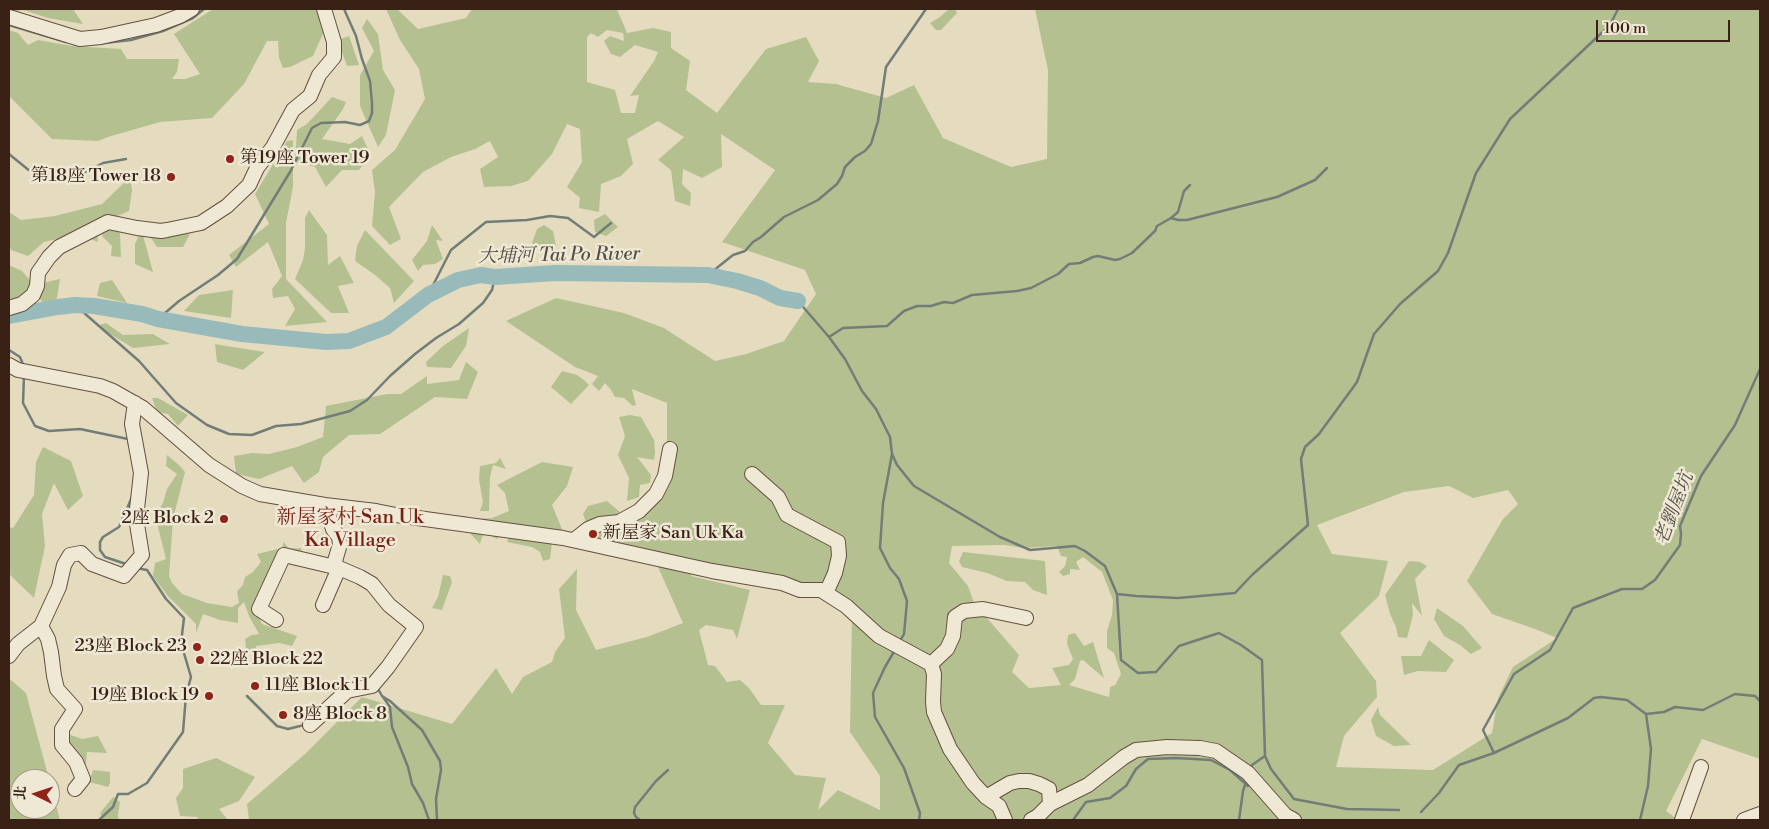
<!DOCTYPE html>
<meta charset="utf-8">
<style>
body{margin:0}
#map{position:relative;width:1769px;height:829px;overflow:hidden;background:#e5dcbf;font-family:"Libre Bodoni","Noto Serif TC",serif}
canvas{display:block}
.frame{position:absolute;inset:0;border:10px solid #392115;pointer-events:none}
.north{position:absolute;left:10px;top:769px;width:50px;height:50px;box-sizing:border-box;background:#eee8d5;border:1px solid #a69888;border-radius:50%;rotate:274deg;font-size:14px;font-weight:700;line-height:20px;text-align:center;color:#392115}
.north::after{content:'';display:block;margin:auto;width:18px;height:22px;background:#8f2418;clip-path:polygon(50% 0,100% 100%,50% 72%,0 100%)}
.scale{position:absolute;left:1596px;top:20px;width:134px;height:22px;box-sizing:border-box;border:2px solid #392115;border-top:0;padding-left:6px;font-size:15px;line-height:18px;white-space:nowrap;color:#392115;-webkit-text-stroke:4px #eee8d5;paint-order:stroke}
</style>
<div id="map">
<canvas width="1769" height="829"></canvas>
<div class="frame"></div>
<div class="north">北</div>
<div class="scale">100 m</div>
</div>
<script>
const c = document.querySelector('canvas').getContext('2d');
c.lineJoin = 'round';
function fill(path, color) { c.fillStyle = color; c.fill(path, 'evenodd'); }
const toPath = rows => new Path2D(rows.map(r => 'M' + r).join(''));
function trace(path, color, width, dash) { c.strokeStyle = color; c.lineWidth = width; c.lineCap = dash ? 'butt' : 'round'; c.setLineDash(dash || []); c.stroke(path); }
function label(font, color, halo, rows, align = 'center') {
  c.font = font + ' "Libre Bodoni","Noto Serif TC",serif'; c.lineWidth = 5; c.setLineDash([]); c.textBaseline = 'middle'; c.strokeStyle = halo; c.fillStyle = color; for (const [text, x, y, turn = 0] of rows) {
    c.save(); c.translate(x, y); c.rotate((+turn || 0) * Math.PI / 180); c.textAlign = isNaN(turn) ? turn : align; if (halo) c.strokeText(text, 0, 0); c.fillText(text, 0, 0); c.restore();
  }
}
const green = toPath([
 [9,9,73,9,83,24,48,18,23,10,9,13],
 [213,9,327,9,326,27,313,56,290,67,283,68,279,58,278,41,267,41,244,84,212,118,160,122,108,137,98,141,52,139,9,96,9,30,18,33,28,45,38,40,72,46,121,49,127,59,179,59,177,72,172,79,185,79,200,74,174,34],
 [386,9,397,9,418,29,466,18,472,9,617,9,627,33,653,28,671,32,671,48,690,61,686,90,717,113,766,49,806,37,819,61,808,82,836,84,886,98,914,85,943,138,1011,167,1047,159,1048,70,1035,9,1760,9,1760,759,1702,739,1666,811,1678,820,249,820,247,804,305,754,362,697,452,724,496,668,512,694,523,677,552,662,555,652,565,638,559,589,577,569,576,610,596,650,647,637,683,623,654,558,610,541,603,551,586,548,602,528,608,531,636,514,654,483,667,459,667,403,632,389,636,405,633,406,624,398,615,397,611,390,605,383,599,391,592,384,598,376,575,367,506,321,556,298,624,313,664,328,715,361,746,354,784,341,816,294,805,270,722,242,775,170,721,134,722,167,702,178,683,169,682,184,691,193,690,206,675,201,671,170,658,160,684,137,658,121,627,139,633,164,621,176,601,184,599,212,579,208,580,198,567,187,582,162,580,129,567,124,552,154,528,181,511,186,484,187,480,169,498,157,490,141,475,149,451,157,423,172,389,207,401,239,390,245,372,226,375,192,372,170,395,150,425,99,419,69,400,40],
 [607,30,623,33,624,41,610,36,604,41,611,54,620,57,635,45,658,52,654,61,630,96,639,95,635,113,621,113,615,90,587,82,587,37,591,33,598,37],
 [1449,486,1473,498,1508,490,1518,504,1503,519,1467,581,1492,614,1535,629,1557,638,1513,667,1498,698,1492,733,1433,770,1336,767,1344,736,1377,697,1376,681,1340,633,1379,596,1388,561,1332,554,1317,525,1404,492],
 [1004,545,1024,548,1057,546,1061,556,1067,557,1065,566,1059,572,1063,576,1070,574,1070,569,1080,570,1076,562,1083,557,1102,572,1113,600,1112,615,1107,631,1107,648,1114,653,1121,674,1115,685,1110,687,1109,697,1069,685,1075,679,1080,661,1083,660,1104,678,1093,642,1084,646,1075,633,1068,635,1067,644,1073,659,1069,665,1052,668,1061,685,1029,688,1012,672,1019,655,974,603,968,586,949,563,952,546],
 [694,560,823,594,852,613,850,732,880,776,880,810,838,790,818,810,826,778,795,775,768,743,785,705,761,705,749,688,740,680,727,682,715,666,708,665,699,630,706,625,733,630,737,639,750,590,691,576],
 [949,9,955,9,957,13,941,30,936,30,930,23,940,17],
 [367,19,378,34,383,70,395,90,386,135,378,147,360,106,360,75,374,51,362,28],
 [349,36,359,65,347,66,338,40],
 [332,97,346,102,343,109,322,139,350,144,362,136,371,155,359,170,342,170,326,187,315,167,295,162,297,130,307,124],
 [293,140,293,187,286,223,286,279,327,322,285,326,295,309,288,296,273,298,272,289,282,276,268,242,236,267,229,255,269,224,255,194,287,141],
 [130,177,132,190,129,211,96,225,98,242,79,234,44,242,28,256,11,250,9,244,9,212,21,220,55,216,102,204],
 [309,210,327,235,328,265,340,256,354,283,338,286,349,313,331,313,295,279,303,260,305,248,305,218],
 [605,214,618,227,606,236,595,232,594,220],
 [432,225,443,241,436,240,443,259,435,264,423,265,418,271,412,260,427,241],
 [544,225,553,231,556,246,544,256,532,243,537,229],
 [112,226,120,233,121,257,111,256,112,246,102,236,104,230],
 [365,230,414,281,394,303,390,288,375,275,355,261,357,246],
 [141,231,143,235,153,272,135,264,135,244],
 [148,234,190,234,183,247,157,247],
 [9,265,22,271,34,285,60,279,57,298,48,307,33,293,9,302],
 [112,280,127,303,97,296,100,283],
 [233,290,231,318,184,311,199,295],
 [106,323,123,335,153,334,170,344,133,348,97,326],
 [469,328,466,346,451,368,427,367,426,362,443,346],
 [215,344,233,347,265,352,243,370,217,362],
 [466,362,478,372,467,399,435,397,380,434,349,435,323,457,319,472,304,483,292,466,259,479,236,474,234,456,252,453,269,454,297,447,323,437,326,406,387,394,401,394,427,376,427,384,459,380],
 [562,371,577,375,584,380,589,385,571,404,551,387],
 [152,398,158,398,188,415,178,426,168,414,157,412],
 [630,415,641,417,654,440,655,453,654,460,637,457,651,475,650,483,640,485,639,497,627,501,629,478,618,455,625,436,619,417],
 [43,447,71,461,83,496,68,510,54,483,42,514,45,546,34,598,9,574,9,527,13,528,34,495,36,462],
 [167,455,179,465,185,472,173,519,169,576,172,583,182,594,207,603,232,607,239,603,237,591,243,585,245,577,253,572,261,562,257,554,282,548,284,542,289,549,301,548,302,554,282,553,269,568,260,601,255,607,262,624,297,636,292,646,279,643,256,646,255,651,246,650,245,639,252,635,259,634,249,616,244,602,238,608,238,623,220,620,203,614,196,633,196,624,167,595,153,576,155,563,166,559,155,515,163,503,167,489,177,474,166,466],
 [500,458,506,469,493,465,490,477,489,511,480,511,483,502,479,480,480,466,496,463],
 [542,462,573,467,567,486,552,505,564,534,502,533,497,539,486,533,482,537,480,544,467,530,470,519,492,518,509,511,505,493,497,485],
 [607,501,620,512,611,519,586,522,583,514,588,506],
 [509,537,552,543,550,559,543,561,540,552,532,547,507,542],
 [963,552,1045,561,1047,595,1033,590,1025,582,1007,581,987,573,962,567,959,561],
 [1409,561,1420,562,1427,566,1415,579,1422,616,1412,603,1413,615,1407,638,1398,637,1396,627,1390,614,1385,595],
 [443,575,450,576,452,582,442,610,432,608,438,597],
 [1437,608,1463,626,1482,648,1471,654,1460,645,1444,636,1434,619],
 [1429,640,1454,660,1446,672,1418,671,1404,675,1401,656,1421,656],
 [11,680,26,693,49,779,20,779,20,809,50,809,50,783,60,820,9,820,9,681],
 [1378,707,1380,715,1411,745,1394,746,1376,736,1371,720],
 [68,734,82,739,98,736,107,753,87,752,86,764,74,769,66,760],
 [216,758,255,777,239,801,219,809,228,820,197,820,198,817,180,816,176,798,183,788,183,769],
 [93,770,110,772,110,783,108,787,89,782],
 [113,797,120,802,118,815,119,820,103,820,100,813]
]);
const stream = toPath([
 [9,25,66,42],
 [96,44,131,40,163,31,193,18,204,9],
 [9,154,36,176,46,179,82,174,103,163,126,159],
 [1171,218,1178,212,1184,191,1190,185],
 [708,275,733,255,745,251,753,242,761,237,784,217,818,200,837,184,842,176,845,167,855,157,865,151,871,144,878,121,886,67,926,9],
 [428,295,451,250,486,222,527,220,550,216,568,218,594,237,611,223],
 [798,301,829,337,845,359,862,391,876,409,890,437,892,454,883,503,880,548,890,568,899,579,907,601,904,634,900,641],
 [75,305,139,361,176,403,207,425,229,434,252,435,276,426,301,424,350,411,367,400,390,376,415,354,436,338,459,324,483,303,492,290,495,277],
 [158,319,179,301,218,275,237,259,290,172,312,128,321,123,345,122,360,125,369,121,372,113,372,103,370,81,362,59,356,36,344,9],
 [829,337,843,328,887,326,904,311,917,306,931,306,944,302,953,303,972,295,1017,291,1031,288,1058,274,1069,264,1080,263,1093,257,1098,256,1115,260,1120,259,1132,253,1155,231,1157,226,1171,218,1178,220,1187,220,1277,197,1315,180,1327,168],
 [9,350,20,357,24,367],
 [24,375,23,403,35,426,49,431,80,429,128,439,129,444],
 [892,454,897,465,914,486,1000,537,1030,550,1075,546,1085,551,1105,566,1117,594,1121,660,1138,673,1156,672,1179,646,1219,633,1241,645,1262,660,1265,756,1271,769,1294,799,1347,809,1399,810],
 [129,565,105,557,100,550,100,542,103,537,119,527,132,497],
 [1117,594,1136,596,1178,598,1235,593,1252,575,1308,525,1301,459,1305,447,1319,434,1357,382,1374,334,1400,304,1438,271,1448,253,1476,173,1510,119,1610,25,1618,9],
 [895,650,885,667,873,693,875,717,904,768,920,813,919,820],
 [357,679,366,681],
 [377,687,382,696,390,701,422,730,440,761,441,770,436,799,437,820],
 [247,696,277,726,288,729,304,725],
 [383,697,390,707,392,727,408,767,412,784,423,803,429,820],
 [1646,714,1664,712,1675,707,1703,710,1735,694,1755,696,1760,701],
 [1494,753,1483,730,1514,674,1550,650,1573,608,1622,589,1642,589,1655,580,1680,545,1681,534,1680,526,1701,476,1735,425,1760,369],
 [1251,768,1252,765,1265,756],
 [1421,812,1439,793,1459,765,1494,753,1568,718,1594,698,1601,697,1627,700,1646,714,1651,749,1648,786,1640,820],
 [99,820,113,807,118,794,128,794,147,783,183,732,186,695,191,677,181,643,184,618,166,599,147,570,136,568],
 [640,820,636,817,634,813,635,807,656,781,668,770],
 [1073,820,1086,802,1110,798,1126,786,1136,769,1148,759,1176,758,1211,760,1230,770,1248,786],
 [1239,820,1243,791,1246,782]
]);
const river = toPath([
 [9,316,58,307,75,305,94,306,142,314,158,319,242,334,326,342,349,341,386,327,428,295,458,280,481,275,495,277,555,273,708,275,737,281,760,288,780,298,798,301]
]);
const minor = toPath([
 [9,17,80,39,101,37,156,25,180,16,192,9],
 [9,308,22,304,33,295,37,286,38,273,49,257,59,247,108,222,137,228,161,231,167,230,201,223,227,206,249,185,257,168,273,147,293,110,310,96,319,75,334,57,334,42,324,9],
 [9,365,18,370,100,386,113,391,143,408,209,465,242,486,260,494,325,505,376,511,396,515,563,538,712,571,782,583,800,590,821,590,846,606,879,636,931,664,934,674,933,702,934,712,950,749,973,783,986,797,999,806,1005,820],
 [752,474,778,497,787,515,838,542,839,556,835,573,826,593],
 [325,505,333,529,339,537,340,544,335,561,335,564,339,568],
 [574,540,588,529,600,524,619,522,639,511,656,494,665,476,670,449],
 [323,605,339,568],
 [276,620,259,609,284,555,339,568,360,577,372,584,389,605,416,627,388,667,372,686,347,691,310,725],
 [41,626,48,639,51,652,54,676,57,689,75,709,62,729,62,745,76,762,83,779,75,789],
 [9,656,18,644,41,626,59,587,64,565,70,555,81,553,92,564,124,576,142,555,136,518,141,473,132,424,135,403],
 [931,664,947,649,953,636,955,617,964,611,983,609,1026,618],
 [986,797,1010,783,1019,781,1029,781,1039,784,1049,789,1050,804],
 [1031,820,1038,816,1050,804,1088,785,1124,757,1136,750,1167,747,1200,748,1216,751,1248,773,1285,815,1294,820],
 [1682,820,1701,767],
 [1744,820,1760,814]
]);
const markers = [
 [230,159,5,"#8f2418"],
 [171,177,5,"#8f2418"],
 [224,519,5,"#8f2418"],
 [593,534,5,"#8f2418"],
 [197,647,5,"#8f2418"],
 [200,660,5,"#8f2418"],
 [255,686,5,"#8f2418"],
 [209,696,5,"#8f2418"],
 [283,715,5,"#8f2418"]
];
const poiNames = [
 ["第19座 Tower 19",240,159],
 ["第18座 Tower 18",161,177,"right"],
 ["2座 Block 2",214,519,"right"],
 ["新屋家 San Uk Ka",603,534],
 ["23座 Block 23",187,647,"right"],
 ["22座 Block 22",210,660],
 ["11座 Block 11",265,686],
 ["19座 Block 19",199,696,"right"],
 ["8座 Block 8",293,715]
];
const waterNames = [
 ["大埔河 Tai Po River",559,256,-1],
 ["老劉屋坑",1675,509,-69]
];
const quarterNames = [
 ["新屋家村 San Uk",350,518],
 ["Ka Village",350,541]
];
fill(green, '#b5c091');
trace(stream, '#727d78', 2.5);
trace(river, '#98baba', 16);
trace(minor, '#645040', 16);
trace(minor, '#eee8d5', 14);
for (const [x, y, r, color] of markers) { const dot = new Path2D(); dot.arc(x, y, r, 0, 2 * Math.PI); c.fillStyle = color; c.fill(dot); trace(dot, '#eee8d5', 2); }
label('18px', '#392115', '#eee8d5', poiNames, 'left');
label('italic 19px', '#564f47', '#eee8d5', waterNames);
label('20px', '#7a1f14', '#eee8d5', quarterNames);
</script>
